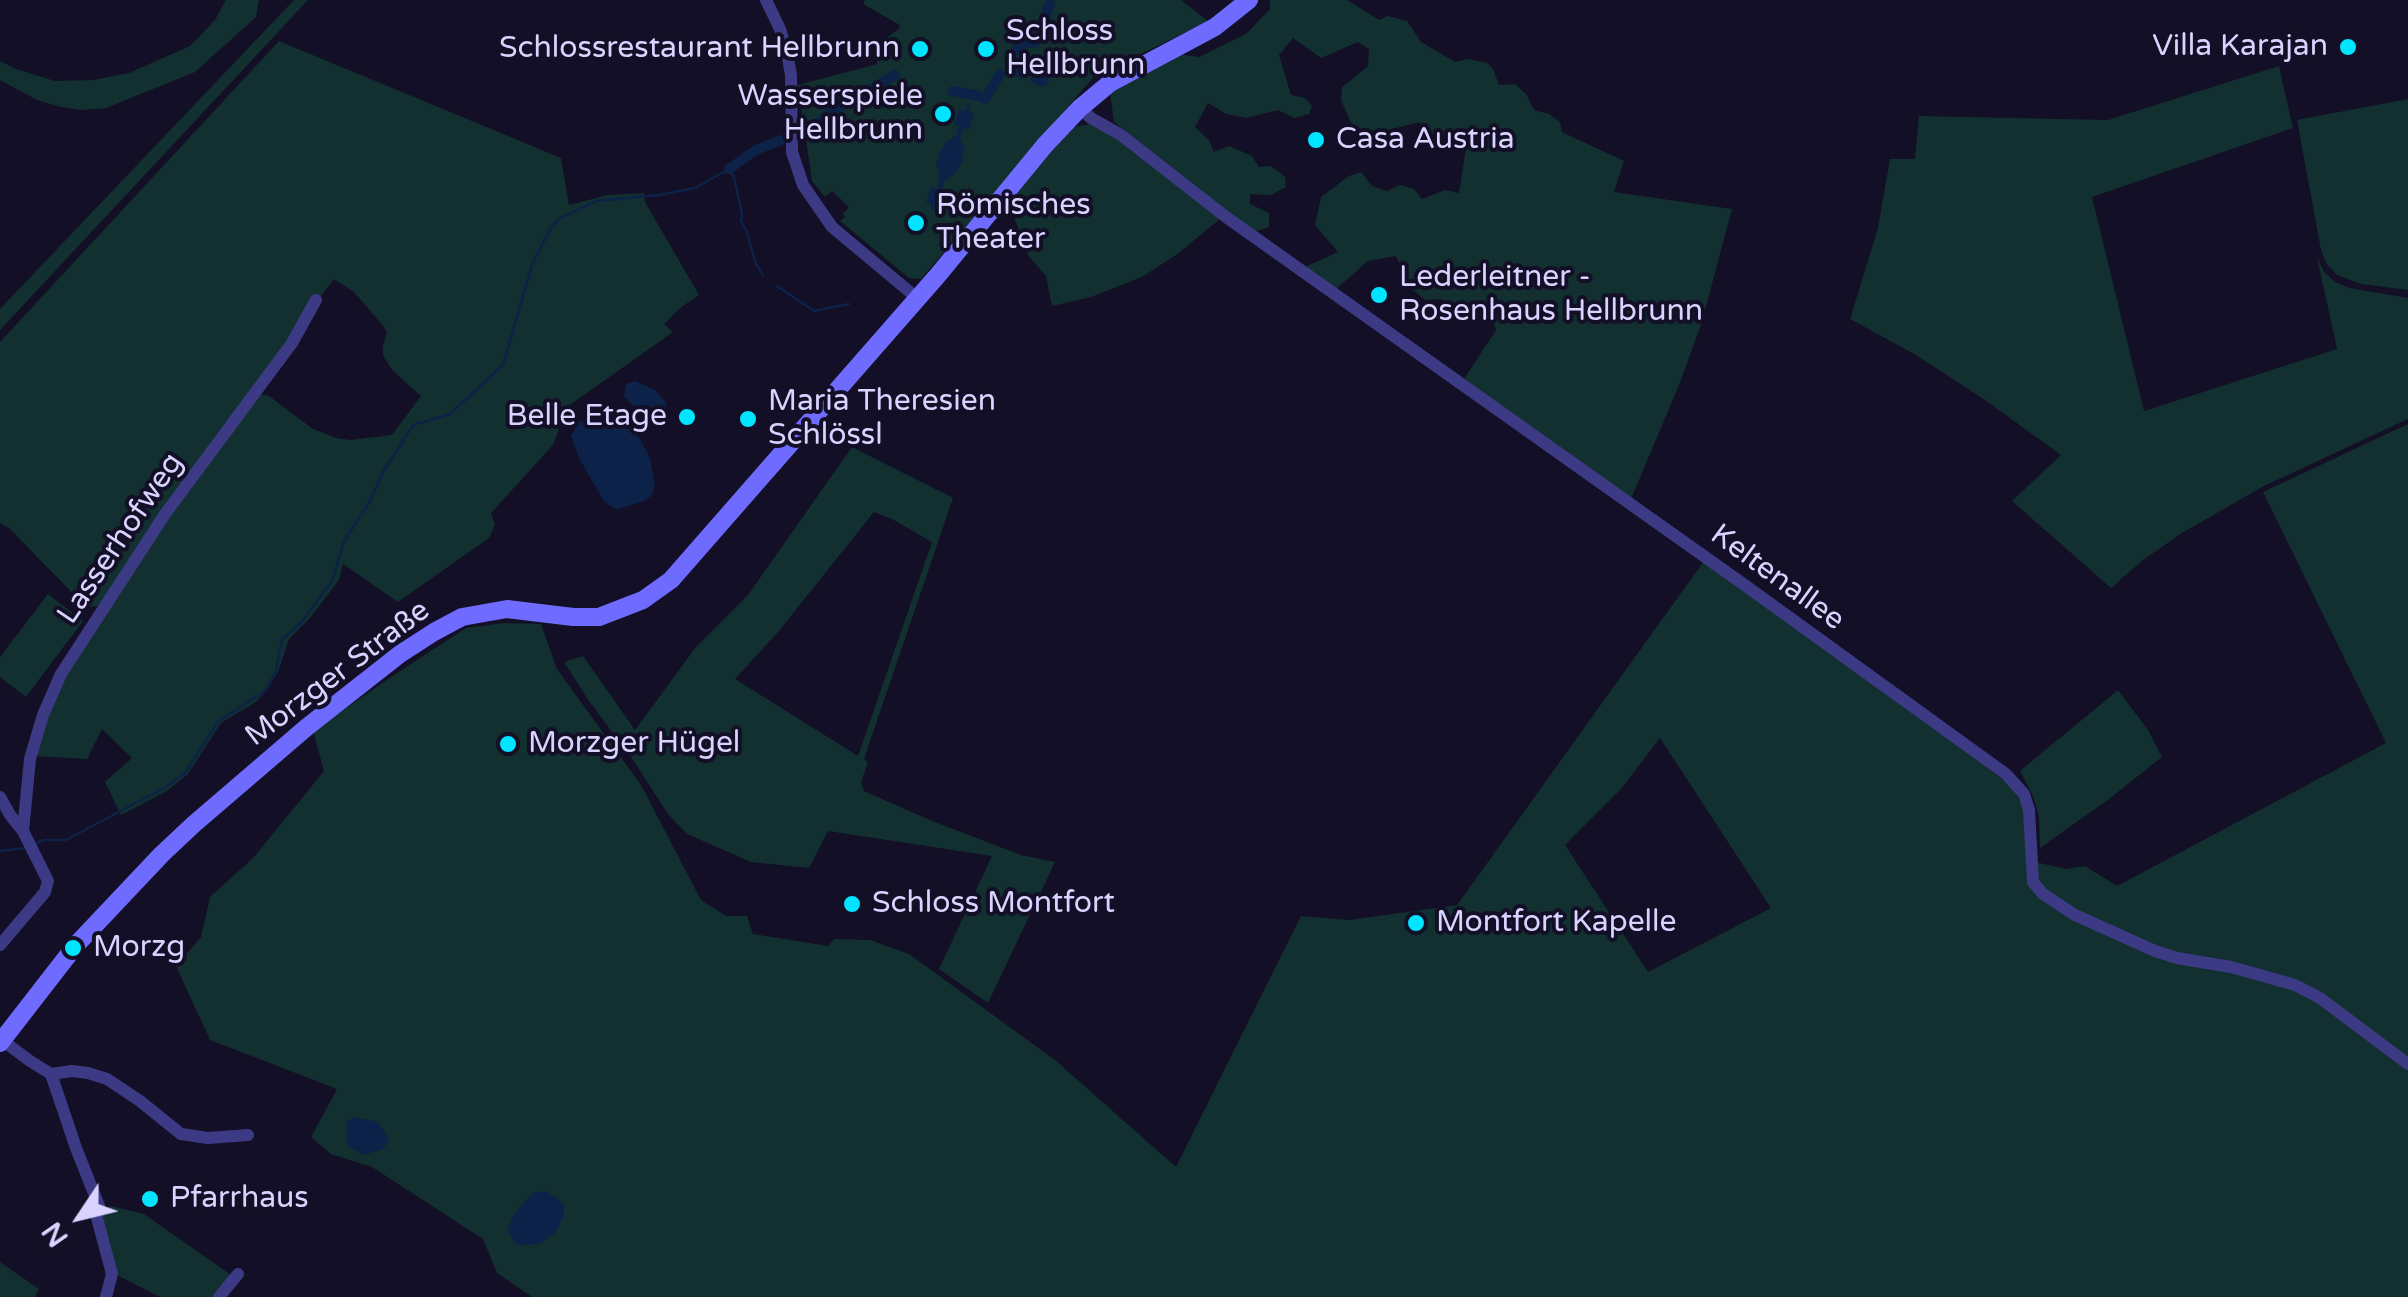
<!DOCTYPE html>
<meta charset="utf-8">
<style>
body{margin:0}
#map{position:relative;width:2408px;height:1297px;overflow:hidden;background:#130f26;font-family:"Varela Round",sans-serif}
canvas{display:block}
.north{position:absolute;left:30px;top:1167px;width:100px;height:100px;-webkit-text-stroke:8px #130f26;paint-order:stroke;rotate:235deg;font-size:28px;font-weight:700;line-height:40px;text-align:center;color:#d9d4ff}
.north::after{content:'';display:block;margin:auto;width:35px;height:45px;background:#d9d4ff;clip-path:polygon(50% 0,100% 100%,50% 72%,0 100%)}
</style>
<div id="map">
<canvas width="2408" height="1297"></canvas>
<div class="north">N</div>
</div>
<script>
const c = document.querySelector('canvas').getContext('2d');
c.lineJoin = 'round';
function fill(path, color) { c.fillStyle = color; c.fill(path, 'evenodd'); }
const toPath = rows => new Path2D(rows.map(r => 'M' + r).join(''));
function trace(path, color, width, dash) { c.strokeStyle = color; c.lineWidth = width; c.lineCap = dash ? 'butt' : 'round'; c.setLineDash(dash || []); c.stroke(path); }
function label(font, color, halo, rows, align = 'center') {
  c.font = font + ' "Varela Round",sans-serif'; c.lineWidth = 8; c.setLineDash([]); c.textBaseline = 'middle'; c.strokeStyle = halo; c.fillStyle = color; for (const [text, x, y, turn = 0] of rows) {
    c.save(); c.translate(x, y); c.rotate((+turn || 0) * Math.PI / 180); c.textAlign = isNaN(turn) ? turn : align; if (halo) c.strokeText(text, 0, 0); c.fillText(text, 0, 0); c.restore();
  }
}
const green = toPath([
 [226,0,259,0,256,17,195,72,106,108,81,110,61,107,37,100,0,80,0,61,16,69,55,81,93,80,129,73,190,46,215,20],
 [294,0,308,0,0,330,0,309],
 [865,0,1181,0,1208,21,1141,54,1115,63,1096,74,921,279,909,278,840,221,845,217,843,214,849,207,832,191,825,197,812,181,798,85,877,64,876,55,886,38,900,28,898,24,863,4],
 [1270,0,1347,0,1379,20,1388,16,1407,21,1421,42,1455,62,1469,59,1487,63,1493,69,1499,85,1515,84,1526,94,1534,110,1549,114,1560,122,1562,132,1624,161,1614,192,1732,209,1701,325,1679,385,1631,499,1464,379,1496,330,1492,318,1481,310,1469,309,1459,314,1447,307,1441,299,1425,300,1411,288,1396,256,1368,261,1336,289,1303,268,1338,252,1315,225,1321,197,1349,176,1361,172,1372,186,1387,191,1400,185,1414,189,1422,199,1445,190,1459,193,1467,141,1431,135,1419,122,1381,132,1353,128,1341,100,1342,87,1368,66,1369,49,1358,42,1321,58,1293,38,1279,55,1291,95,1305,98,1312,106,1309,114,1294,118,1278,110,1246,118,1226,114,1208,103,1195,127,1209,140,1214,152,1229,146,1252,156,1259,167,1271,166,1285,177,1286,187,1271,195,1250,194,1250,204,1269,213,1269,227,1254,232,1114,122,1110,92,1177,54,1199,57,1246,34,1270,9],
 [279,41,561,158,569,205,608,195,644,193,645,202,699,295,680,308,664,324,673,332,567,407,553,445,491,513,495,525,489,538,398,602,343,564,339,580,310,618,289,639,278,672,267,690,256,702,221,723,188,774,167,791,121,815,105,782,132,758,102,729,87,759,33,756,43,717,99,606,86,607,9,528,0,523,0,342],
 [334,279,354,292,384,327,387,332,383,346,383,355,392,370,421,396,392,435,350,440,336,438,313,429,269,396,260,394,319,299],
 [2279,66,2293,128,2092,197,2144,411,2337,349,2317,257,2324,272,2335,282,2350,288,2408,298,2408,419,2262,487,2182,533,2143,560,2111,588,2012,501,2061,455,1985,400,1916,355,1850,319,1878,228,1890,159,1915,159,1919,116,2108,120],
 [2408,99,2408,290,2361,284,2337,275,2326,263,2321,250,2297,120],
 [1096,123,1220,219,1176,255,1142,277,1091,297,1052,306,1046,276,1028,255,1013,214,990,221,1026,176,1074,127],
 [2408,424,2408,1297,532,1297,497,1273,483,1239,372,1167,331,1154,311,1137,337,1089,210,1040,176,966,201,937,210,897,254,857,324,771,313,731,391,677,466,628,504,623,541,624,557,669,641,785,701,900,726,916,747,916,753,934,828,946,834,939,870,940,909,954,1055,1060,1176,1167,1301,916,1349,920,1457,905,1704,561,2007,782,2017,794,2023,808,2035,862,2066,869,2085,866,2117,886,2386,743,2263,492],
 [1660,738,1771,908,1648,972,1565,845,1621,789],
 [852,447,953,498,864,759,868,762,861,782,864,791,932,821,1021,855,1055,862,988,1003,939,969,992,856,828,831,809,868,751,862,687,834,668,814,633,760,589,701,564,662,583,656,635,730,696,647,748,595],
 [874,512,892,519,932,542,858,756,735,679,778,632],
 [48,594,83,621,26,697,0,677,0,657],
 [2118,690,2148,730,2162,757,2109,799,2040,848,2039,817,2033,796,2020,771],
 [111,1206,144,1214,231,1275,215,1297,160,1297,117,1275,103,1219,106,1209],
 [0,1262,39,1289,35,1297,0,1297]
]);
const water = toPath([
 [1013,55,1029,64,1026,68,1030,72,1034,74,1036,70,1044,74,1049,80,1048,84,1043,87,1039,86,1030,81,1032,77,1024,73,1021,79,1005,70],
 [968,103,971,104,969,112,974,114,969,130,963,128,960,138,964,148,962,162,954,175,945,180,941,190,947,192,941,208,936,206,934,210,930,209,931,204,926,202,931,187,937,189,940,178,936,165,939,153,947,141,956,136,959,126,954,124,959,109,965,111],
 [635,381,655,390,665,401,667,407,663,417,656,420,646,418,624,397,626,384],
 [610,406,620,407,641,441,650,458,655,486,651,496,644,501,619,509,613,508,603,500,579,458,571,436,577,424],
 [354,1117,378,1122,389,1140,383,1149,364,1155,348,1146,346,1122],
 [544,1191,555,1196,564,1205,564,1215,556,1232,539,1244,517,1245,507,1230,516,1211,533,1193]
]);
const stream = toPath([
 [777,286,814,311,849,304],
 [34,844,44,840,66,840,166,787,186,772,218,722,266,690,276,671,282,639,300,624,332,581,344,541,368,505,383,472,413,425,450,414,503,365,533,262,552,226,559,219,596,201,659,195,695,188,729,169,734,177,742,214,741,221,746,230,756,264,763,275],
 [0,851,26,848]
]);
const canal = toPath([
 [1016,50,1020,44,1036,42,1050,4],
 [953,91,978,96],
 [985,99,1000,74],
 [806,135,831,112,895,75],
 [729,169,756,150,781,140]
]);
const street = toPath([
 [766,0,780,29,787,53,791,75,792,152,803,185,832,227,917,298],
 [1080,108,1091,118,1121,135,1226,217,1746,586,2006,774,2024,794,2029,810,2033,882,2043,894,2075,915,2155,951,2177,958,2231,967,2295,985,2320,998,2408,1064],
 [0,797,10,815,23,831,48,881,45,892,0,945],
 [23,831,30,759,43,715,61,674,165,514,292,343,316,300],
 [2,1040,30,1061,51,1074,76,1148,99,1206,97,1218,112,1274,106,1297],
 [51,1074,72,1071,88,1073,107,1079,140,1101,181,1134,208,1138,248,1135],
 [219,1297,238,1274]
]);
const secondary = toPath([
 [0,1043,76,945,162,854,194,824,307,727,400,654,434,632,462,617,507,609,573,617,599,617,643,600,671,580,938,275,1045,145,1080,108,1110,83,1215,27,1249,0]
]);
const markers = [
 [2348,47,10,"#00e5ff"],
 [920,49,10,"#00e5ff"],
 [986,49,10,"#00e5ff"],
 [943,114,10,"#00e5ff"],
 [1316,140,10,"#00e5ff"],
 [916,223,10,"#00e5ff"],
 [1379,295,10,"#00e5ff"],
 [687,417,10,"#00e5ff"],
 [748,419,10,"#00e5ff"],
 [508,744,10,"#00e5ff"],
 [852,904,10,"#00e5ff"],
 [1416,923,10,"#00e5ff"],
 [73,948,10,"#00e5ff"],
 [150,1199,10,"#00e5ff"]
];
const poiNames = [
 ["Schloss",1006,32],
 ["Hellbrunn",1006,66],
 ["Villa Karajan",2328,47,"right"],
 ["Schlossrestaurant Hellbrunn",900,49,"right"],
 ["Wasserspiele",923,97,"right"],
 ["Hellbrunn",923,131,"right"],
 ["Casa Austria",1336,140],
 ["Römisches",936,206],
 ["Theater",936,240],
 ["Lederleitner -",1399,278],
 ["Rosenhaus Hellbrunn",1399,312],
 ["Maria Theresien",768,402],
 ["Schlössl",768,436],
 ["Belle Etage",667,417,"right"],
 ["Morzger Hügel",528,744],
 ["Schloss Montfort",872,904],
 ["Montfort Kapelle",1436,923],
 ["Morzg",93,948],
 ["Pfarrhaus",170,1199]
];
const streetNames = [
 ["Lasserhofweg",121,539,-56],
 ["Keltenallee",1777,578,36],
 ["Morzger Straße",338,674,-37]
];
fill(green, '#12302f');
fill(water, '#0c2248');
trace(stream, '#0c2248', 2.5);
trace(canal, '#0c2248', 10);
trace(street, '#3d3a85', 12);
trace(secondary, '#6f6bff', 18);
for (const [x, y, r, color] of markers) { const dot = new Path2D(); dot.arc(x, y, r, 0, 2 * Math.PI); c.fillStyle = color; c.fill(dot); trace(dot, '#130f26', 4); }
label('30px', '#d9d4ff', '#130f26', poiNames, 'left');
label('30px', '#d9d4ff', '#130f26', streetNames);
</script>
